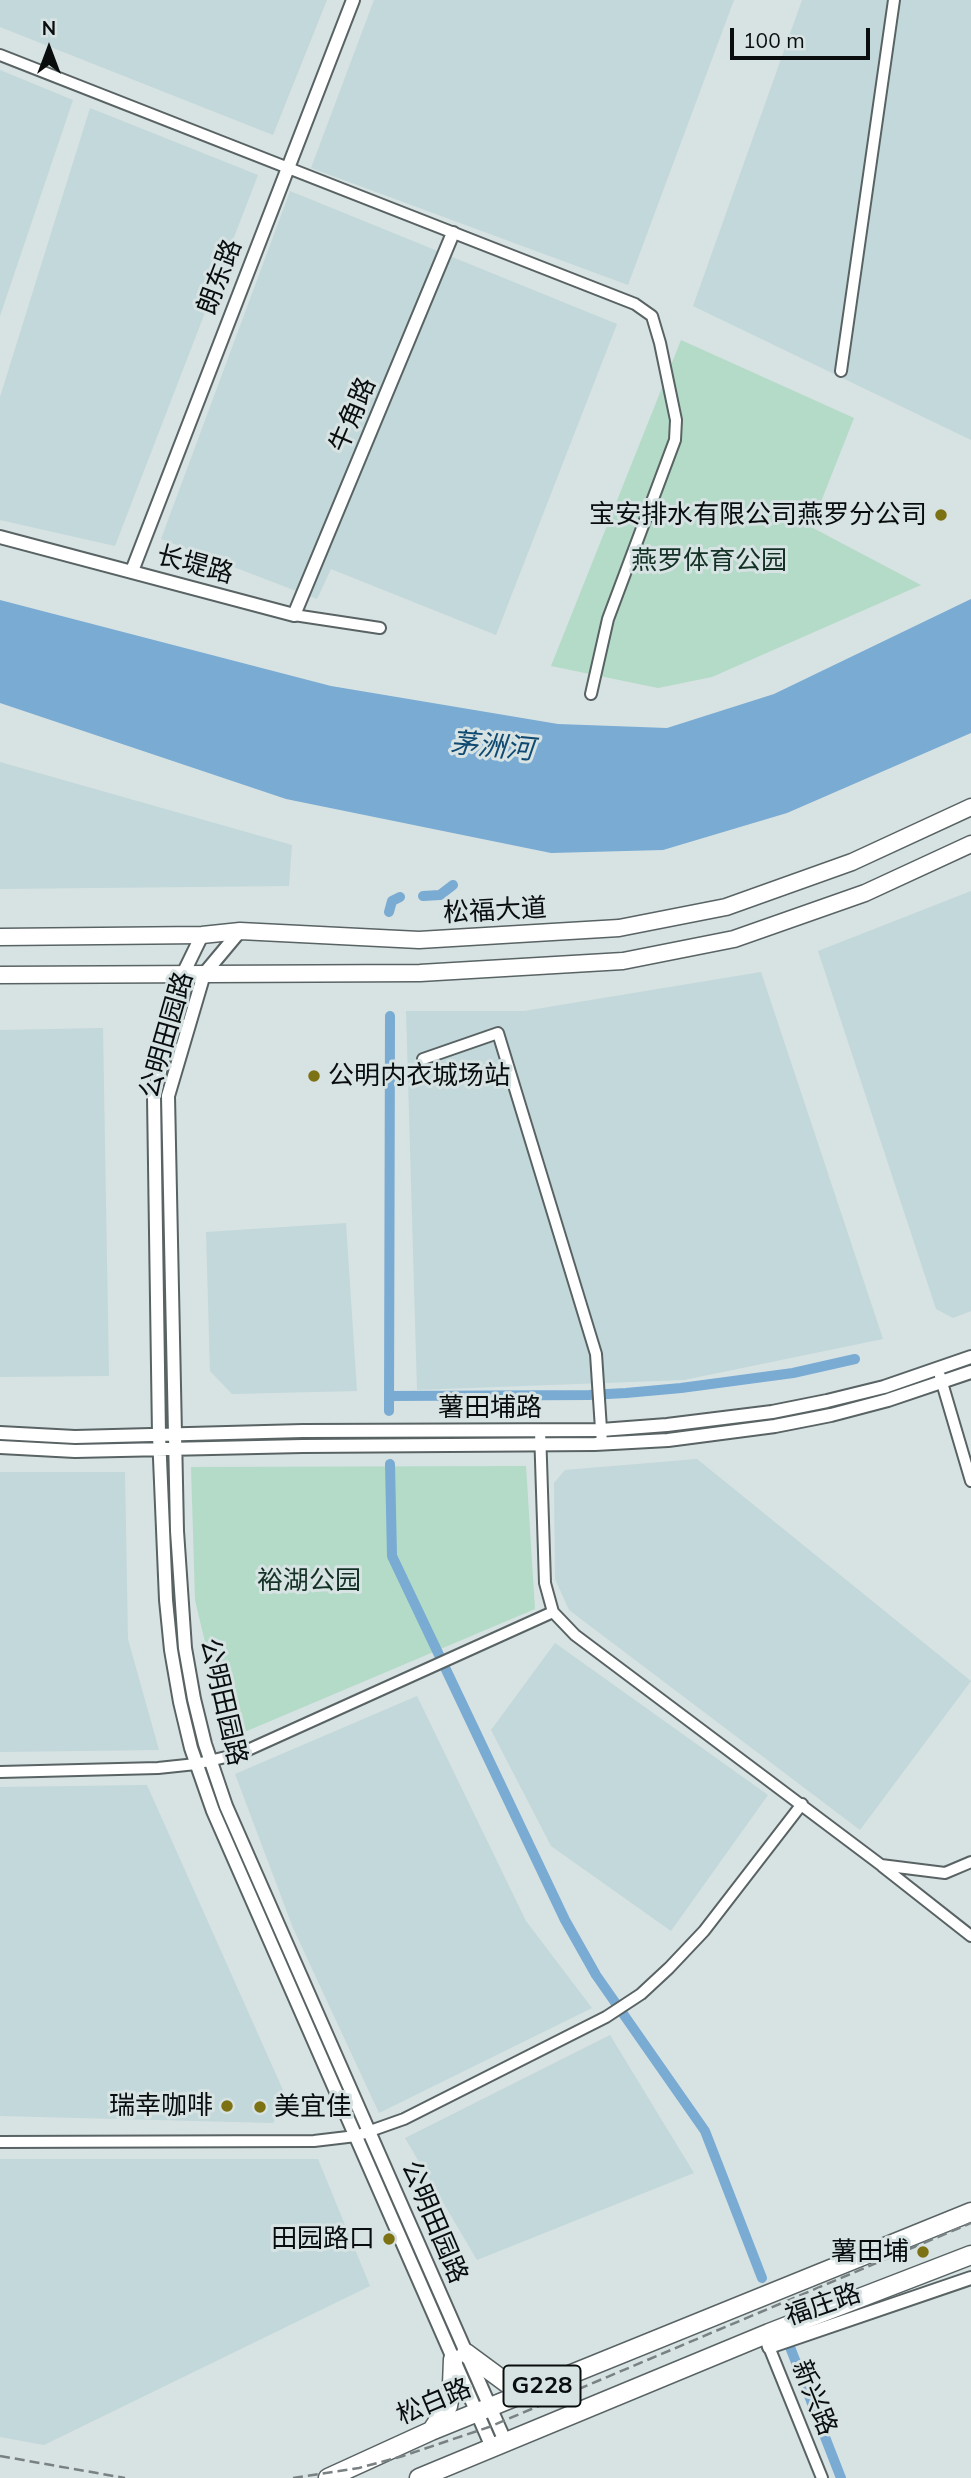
<!DOCTYPE html>
<meta charset="utf-8">
<style>
body{margin:0}
#map{position:relative;width:971px;height:2478px;overflow:hidden;background:#d7e2e3;font-family:Mulish,sans-serif}
canvas{display:block}
.north{position:absolute;left:14px;top:14px;width:70px;height:70px;-webkit-text-stroke:5px #d7e2e3;paint-order:stroke;rotate:0deg;font-size:19px;font-weight:700;line-height:28px;text-align:center;color:#090d0d}
.north::after{content:'';display:block;margin:auto;width:24px;height:32px;background:#090d0d;clip-path:polygon(50% 0,100% 100%,50% 72%,0 100%)}
.scale{position:absolute;left:730px;top:28px;width:140px;height:32px;box-sizing:border-box;border:4px solid #090d0d;border-top:0;padding-left:9px;font-size:21px;line-height:24px;white-space:nowrap;color:#090d0d;-webkit-text-stroke:5px #d7e2e3;paint-order:stroke}
</style>
<div id="map">
<canvas width="971" height="2478"></canvas>
<div class="north">N</div>
<div class="scale">100 m</div>
</div>
<script>
const c = document.querySelector('canvas').getContext('2d');
c.lineJoin = 'round';
function fill(path, color) { c.fillStyle = color; c.fill(path, 'evenodd'); }
const toPath = rows => new Path2D(rows.map(r => 'M' + r).join(''));
function trace(path, color, width, dash) { c.strokeStyle = color; c.lineWidth = width; c.lineCap = dash ? 'butt' : 'round'; c.setLineDash(dash || []); c.stroke(path); }
function label(font, color, halo, rows, align = 'center') {
  c.font = font + ' Mulish,"Noto Sans SC",sans-serif'; c.lineWidth = 6; c.setLineDash([]); c.textBaseline = 'middle'; c.strokeStyle = halo; c.fillStyle = color; for (const [text, x, y, turn = 0] of rows) {
    c.save(); c.translate(x, y); c.rotate((+turn || 0) * Math.PI / 180); c.textAlign = isNaN(turn) ? turn : align; if (halo) c.strokeText(text, 0, 0); c.fillText(text, 0, 0); c.restore();
  }
}
const built = toPath([
 [0,0,327,0,273,135,0,27],
 [374,0,734,0,628,285,311,168],
 [802,0,971,0,971,440,693,306],
 [0,70,73,100,0,316],
 [90,108,258,175,115,546,0,520,0,397],
 [290,191,617,324,496,635,331,569,317,599,161,539],
 [0,762,292,845,289,886,0,889],
 [971,891,971,1311,953,1318,936,1309,818,951],
 [761,972,883,1339,684,1380,417,1390,406,1011,524,1011],
 [103,1028,109,1376,0,1377,0,1030],
 [346,1223,357,1391,232,1394,210,1371,206,1232],
 [697,1459,971,1681,860,1830,569,1610,555,1579,554,1483,565,1470],
 [0,1472,125,1472,128,1639,159,1750,0,1752],
 [555,1643,768,1795,671,1931,551,1846,491,1730],
 [417,1696,526,1921,592,2008,379,2113,293,1928,235,1774],
 [147,1785,287,2099,273,2123,0,2116,0,1787],
 [610,2035,694,2173,477,2260,405,2138],
 [0,2159,318,2159,370,2286,44,2445,0,2437]
]);
const green = toPath([
 [681,340,854,418,811,527,921,585,712,677,658,688,551,666],
 [526,1466,535,1609,228,1739,195,1600,191,1467]
]);
const water = toPath([
 [971,599,971,733,787,813,663,850,551,853,286,799,0,703,0,600,331,686,558,724,667,728,774,694]
]);
const canal = toPath([
 [423,896,440,895,453,885],
 [389,912,392,901,400,897],
 [389,1396,589,1395,626,1393,681,1388,793,1373,855,1359],
 [389,1411,390,1016],
 [390,1464,392,1556,565,1920,596,1975,705,2131,762,2278],
 [790,2347,841,2478]
]);
const minor = toPath([
 [0,55,635,304,652,316,660,343,676,420,675,440,608,619,591,694],
 [841,371,894,0],
 [294,615,380,628],
 [423,1059,498,1033,596,1354,602,1444],
 [940,1376,971,1481],
 [540,1430,545,1583,553,1612,575,1635,881,1865,945,1873,971,1862],
 [0,1772,158,1768,196,1764,239,1754,553,1612],
 [882,1866,971,1936],
 [0,2142,314,2141,356,2136,404,2119,606,2017,641,1994,669,1968,704,1931,802,1804],
 [769,2347,822,2478]
]);
const tertiary = toPath([
 [0,537,294,615,453,233],
 [132,571,353,0],
 [240,931,204,974,168,1096,177,1531,185,1648,194,1699,205,1744,226,1806,505,2441],
 [202,935,183,974,154,1097,159,1435,166,1600,171,1650,180,1702,191,1748,213,1811,492,2447],
 [0,1433,75,1437,303,1431,601,1430,667,1425,772,1412,827,1401,884,1387,971,1357],
 [0,1447,75,1451,303,1446,595,1444,668,1440,775,1426,831,1415,888,1400,971,1372],
 [766,2335,769,2347,971,2278]
]);
const primary = toPath([
 [0,937,202,935,240,931,419,940,619,928,726,907,852,862,971,807],
 [0,975,420,973,623,961,734,939,865,893,971,844]
]);
const trunk = toPath([
 [466,2353,508,2384,530,2391],
 [432,2430,448,2406,452,2385,453,2359],
 [328,2478,431,2431,971,2212],
 [419,2478,769,2333,971,2255]
]);
const rail = toPath([
 [0,2456,125,2478],
 [293,2478,359,2468,403,2456,489,2427,971,2223]
]);
const markers = [
 [941,515,7,"#7d7213"],
 [314,1076,7,"#7d7213"],
 [227,2106,7,"#7d7213"],
 [260,2107,7,"#7d7213"],
 [389,2239,7,"#7d7213"],
 [923,2252,7,"#7d7213"]
];
const shields = [
 [542,2386,77]
];
const shieldNames = [
 ["G228",542,2386]
];
const streetNames = [
 ["朗东路",220,277,-69],
 ["牛角路",353,415,-67],
 ["长堤路",195,565,15],
 ["松福大道",495,911,-3],
 ["公明田园路",167,1035,-74],
 ["薯田埔路",490,1408],
 ["公明田园路",223,1702,77],
 ["公明田园路",434,2222,67],
 ["福庄路",823,2305,-19],
 ["新兴路",814,2398,68],
 ["松白路",434,2402,-23]
];
const poiNames = [
 ["宝安排水有限公司燕罗分公司",927,515],
 ["公明内衣城场站",328,1076,"left"],
 ["瑞幸咖啡",213,2106],
 ["美宜佳",274,2107,"left"],
 ["田园路口",375,2239],
 ["薯田埔",909,2252]
];
const parkNames = [
 ["燕罗体育公园",709,561],
 ["裕湖公园",309,1581]
];
const waterNames = [
 ["茅洲河",492,747,5]
];
fill(built, '#c3d8da');
fill(green, '#b3dbc7');
fill(water, '#79abd3');
trace(canal, '#79abd3', 10);
trace(minor, '#596364', 14);
trace(tertiary, '#596364', 16);
trace(primary, '#596364', 19);
trace(trunk, '#596364', 21);
trace(minor, '#fff', 10);
trace(tertiary, '#fff', 12);
trace(primary, '#fff', 16);
trace(trunk, '#fff', 18);
trace(rail, '#798182', 2.5, [10, 5]);
for (const [x, y, r, color] of markers) { const dot = new Path2D(); dot.arc(x, y, r, 0, 2 * Math.PI); c.fillStyle = color; c.fill(dot); trace(dot, '#d7e2e3', 2.5); }
for (const [x, y, w] of shields) { const box = new Path2D(); box.roundRect(x - w / 2, y - 20.5, w, 41, 5); c.fillStyle = '#d7e2e3'; c.fill(box); trace(box, '#090d0d', 2); }
label('bold 24px', '#090d0d', null, shieldNames);
label('26px', '#090d0d', '#d7e2e3', streetNames);
label('26px', '#090d0d', '#d7e2e3', poiNames, 'right');
label('26px', '#133124', '#d7e2e3', parkNames);
label('italic 28px', '#104a71', '#d7e2e3', waterNames);
</script>
